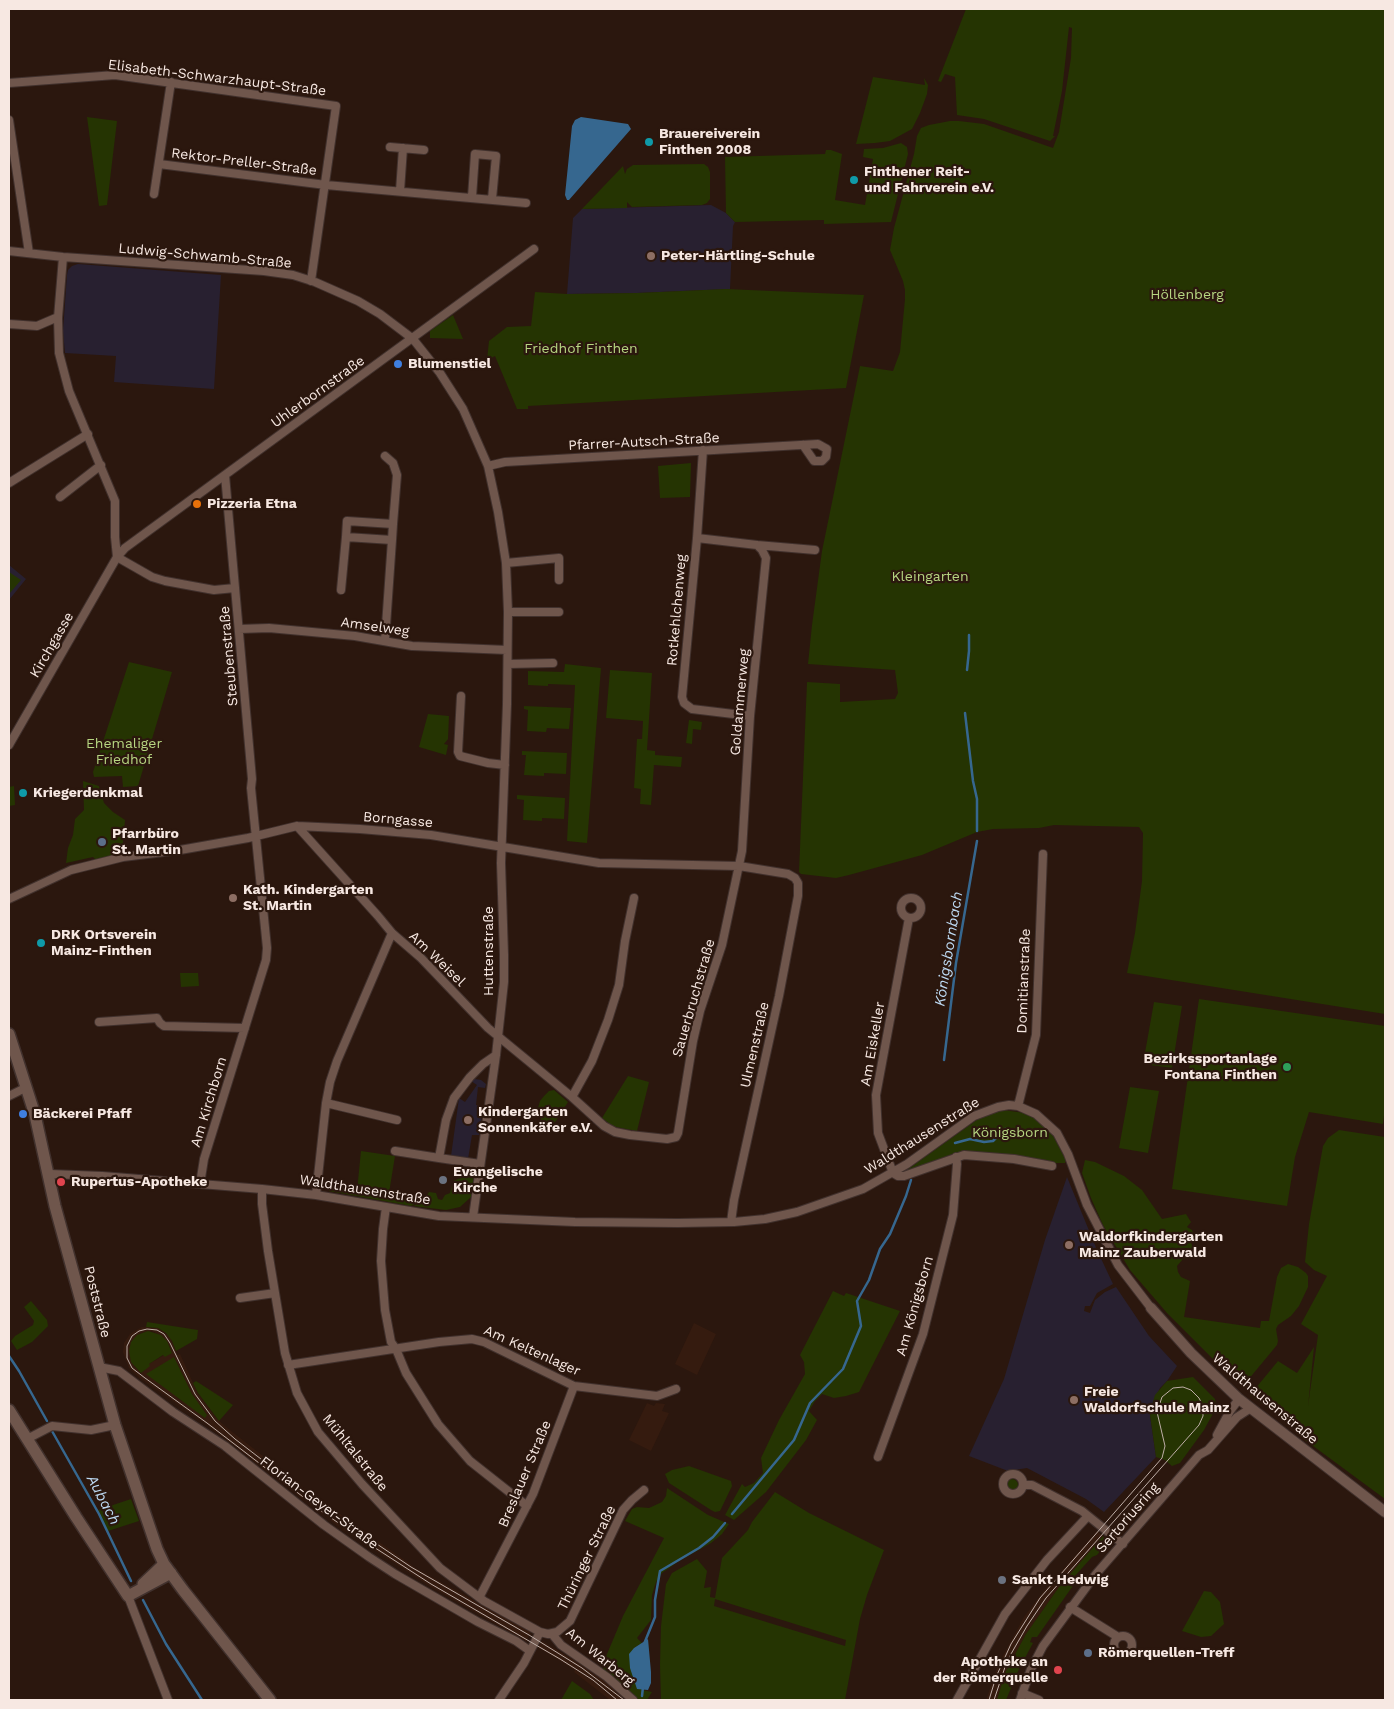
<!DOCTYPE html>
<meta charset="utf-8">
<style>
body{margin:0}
#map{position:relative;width:1394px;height:1709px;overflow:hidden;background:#2b170e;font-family:"Work Sans",sans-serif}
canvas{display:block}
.frame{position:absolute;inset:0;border:10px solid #f7e8e2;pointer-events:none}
</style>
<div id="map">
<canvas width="1394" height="1709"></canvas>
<div class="frame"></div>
</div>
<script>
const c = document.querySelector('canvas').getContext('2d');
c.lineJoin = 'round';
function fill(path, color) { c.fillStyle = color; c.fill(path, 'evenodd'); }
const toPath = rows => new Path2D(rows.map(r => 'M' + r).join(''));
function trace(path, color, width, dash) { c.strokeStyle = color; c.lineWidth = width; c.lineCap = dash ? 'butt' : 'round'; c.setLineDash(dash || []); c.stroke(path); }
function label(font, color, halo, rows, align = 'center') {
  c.font = font + ' "Work Sans",sans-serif'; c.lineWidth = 4.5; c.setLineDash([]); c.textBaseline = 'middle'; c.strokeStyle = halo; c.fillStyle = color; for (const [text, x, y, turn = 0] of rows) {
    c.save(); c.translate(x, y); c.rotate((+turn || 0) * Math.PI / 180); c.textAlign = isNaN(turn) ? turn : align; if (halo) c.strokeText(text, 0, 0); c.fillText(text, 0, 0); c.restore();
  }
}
const built = toPath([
 [694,1323,716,1334,697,1375,675,1364],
 [142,1327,158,1328,169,1336,174,1345,177,1355,180,1354,198,1394,217,1419,226,1427,305,1489,417,1569,531,1632,526,1641,430,1586,341,1528,202,1421,140,1378,129,1368,123,1352,124,1343,130,1334],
 [152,1331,161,1335,170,1347,164,1355,149,1364,141,1373,134,1366,131,1342,140,1333],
 [174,1357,192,1394,207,1415,177,1398],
 [647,1403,654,1406,656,1403,665,1404,662,1411,669,1413,651,1451,629,1440],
 [1097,1531,1103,1536,1059,1587,1026,1634,1005,1673,997,1700,986,1700,998,1665,1024,1617,1043,1592],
 [542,1641,597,1674,628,1700,610,1700,574,1672,575,1670,538,1647]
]);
const education = toPath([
 [711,205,726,213,735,222,733,226,730,289,637,293,567,294,573,218,582,209],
 [78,264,221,275,214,389,114,382,116,356,65,353,63,331,67,275,68,270,72,266],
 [9,565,26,579,9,600],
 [475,1079,481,1080,486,1084,485,1088,478,1087,476,1105,483,1106,479,1135,472,1135,468,1159,451,1156,459,1098,465,1102,477,1085,471,1081],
 [1067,1177,1097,1250,1113,1284,1097,1293,1090,1306,1085,1306,1084,1311,1090,1313,1095,1300,1105,1292,1116,1287,1149,1336,1177,1366,1167,1381,1160,1388,1152,1405,1150,1415,1156,1457,1104,1512,1086,1499,1027,1468,1008,1471,969,1456,1004,1379,1045,1240]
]);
const green = toPath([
 [966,9,1385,9,1385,1014,1127,973,1135,933,1142,881,1143,833,1139,827,1054,825,1039,828,993,829,977,832,922,855,849,875,836,878,801,874,799,872,807,682,840,684,840,702,895,699,898,693,895,670,808,664,812,625,822,551,860,366,893,371,900,352,905,299,905,290,903,281,890,250,894,228,914,154,917,136,921,128,929,125,950,121,959,121,984,124,1053,148,1059,132,1071,58,1072,28,1069,27,1062,91,1053,136,1055,136,1050,141,984,119,957,115,955,77,945,74,941,82,938,81],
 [873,77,925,85,924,78,928,85,927,94,920,113,912,129,890,141,875,143,856,144],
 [87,117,117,121,107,205,99,206],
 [901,143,907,147,908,154,891,222,824,224,824,220,735,222,726,213,725,157,825,154,826,150,831,150,842,154,835,200,865,205,873,159,863,157,864,149,883,148],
 [704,164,708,167,710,172,710,199,707,203,702,205,632,207,627,202,627,208,582,209,623,166,625,174,627,169,633,165],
 [726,289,864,295,846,388,528,406,528,409,517,409,495,356,487,360,489,341,507,327,531,326,535,292,567,294,637,293],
 [453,315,463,339,430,338,430,331],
 [691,463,690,497,660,498,658,466],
 [9,572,21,580,9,594],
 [129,662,172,672,138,786,123,787,122,776,94,777,93,772],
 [565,664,601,668,587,843,567,841,575,685,548,684,548,686,528,685,528,671,564,672],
 [610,670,652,673,647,750,655,751,655,755,682,757,681,767,654,765,651,805,640,804,641,789,634,788,637,739,642,739,643,721,606,718],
 [524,706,571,708,569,729,547,728,546,732,527,731,528,710,524,709],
 [428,714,449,716,448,739,444,744,448,745,446,755,419,747],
 [689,720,702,722,701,730,693,729,692,744,686,743],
 [522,751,567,753,566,774,544,773,544,776,524,775,526,755,522,755],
 [83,781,99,786,104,803,113,812,125,820,122,854,97,861,93,857,66,863,68,848,73,835,75,819,84,810],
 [14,786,15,805,9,806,9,787],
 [517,795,565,798,564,819,542,818,542,821,523,820,524,800,517,799],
 [180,973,198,973,199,986,181,987],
 [1199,999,1385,1026,1385,1108,1383,1124,1309,1112,1295,1157,1287,1206,1172,1189],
 [1154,1002,1182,1006,1172,1068,1143,1064],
 [628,1076,649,1082,637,1131,616,1127,610,1124,602,1118],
 [1130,1087,1159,1091,1148,1153,1119,1148],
 [554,1090,568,1102,556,1121,549,1127,542,1123,538,1108,540,1101,544,1096,549,1091],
 [1003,1110,1025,1113,1041,1122,1050,1130,1066,1160,1065,1163,1050,1163,1047,1160,965,1152,955,1153,904,1172,981,1117],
 [1339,1130,1385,1137,1385,1499,1305,1440,1303,1435,1250,1395,1278,1361,1297,1373,1314,1347,1308,1406,1318,1335,1301,1324,1327,1276,1314,1270,1305,1262,1309,1224,1323,1146,1328,1138],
 [361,1151,395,1156,389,1193,422,1200,411,1206,329,1191,329,1187,355,1192,357,1191],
 [1085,1160,1095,1162,1124,1176,1142,1190,1162,1219,1186,1214,1191,1222,1187,1227,1192,1230,1195,1239,1191,1243,1197,1255,1195,1258,1183,1259,1177,1266,1178,1272,1181,1277,1190,1281,1184,1317,1260,1328,1261,1321,1269,1321,1277,1277,1281,1268,1288,1264,1298,1267,1306,1273,1308,1276,1308,1287,1299,1306,1291,1316,1278,1325,1276,1329,1278,1341,1277,1345,1248,1380,1239,1382,1232,1378,1167,1313,1130,1270,1103,1225,1091,1198,1082,1173],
 [471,1168,473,1169,474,1174,471,1197,460,1207,446,1210,413,1206,423,1201,429,1192,436,1193,438,1199,442,1200,445,1195,450,1193,453,1181,463,1177],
 [833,1291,844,1296,846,1293,900,1311,859,1392,846,1396,834,1398,822,1394,815,1401,809,1411,817,1420,806,1440,766,1492,734,1520,725,1515,742,1484,745,1487,754,1483,763,1473,761,1458,779,1420,805,1374,804,1362,800,1355],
 [31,1301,47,1320,48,1326,32,1342,17,1350,11,1341,15,1336,33,1325,34,1321,24,1307],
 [147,1322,198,1330,197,1339,176,1351,172,1341,166,1333,158,1328,146,1327],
 [148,1331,161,1335,167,1341,172,1353,165,1357,163,1355,149,1364,150,1366,141,1373,131,1362,129,1351,131,1342,137,1335],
 [174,1357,192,1394,207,1415,205,1418,146,1374],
 [1193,1377,1215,1399,1216,1408,1204,1430,1180,1463,1172,1466,1165,1460,1156,1457,1150,1415,1152,1405,1155,1395,1167,1381],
 [196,1381,233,1405,219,1421,198,1393,193,1383],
 [689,1466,731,1481,732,1486,720,1511,715,1512,711,1510,669,1483,665,1474,672,1470],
 '1006 1485a6 6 0 1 1 12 0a6 6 0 1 1-12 0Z',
 [667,1488,708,1515,729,1524,722,1534,711,1543,679,1561,662,1573,656,1582,652,1595,651,1620,637,1638,642,1643,634,1648,642,1690,652,1692,647,1700,637,1700,605,1672,602,1666,623,1616,664,1538,625,1521,632,1509,637,1507,649,1508,662,1502,666,1496],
 [775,1492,809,1513,884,1550,867,1595,860,1619,845,1700,661,1700,660,1665,661,1626,666,1584,672,1573,697,1559,707,1571,704,1588,711,1587,710,1597,715,1598,722,1558,748,1530,752,1522],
 [715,1599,846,1640,845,1646,714,1606],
 [131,1499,139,1521,108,1531,98,1510],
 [1103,1536,1106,1542,1103,1548,1097,1555,1092,1557,1074,1577,1077,1580,1037,1637,1032,1637,1030,1642,1033,1643,1019,1669,1006,1700,997,1700,1005,1673,1026,1634,1059,1587],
 [1204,1591,1211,1592,1220,1602,1224,1624,1211,1636,1201,1637,1182,1631],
 [572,1681,590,1694,594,1700,561,1700]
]);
const water = toPath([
 [581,117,628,124,631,129,569,200,567,200,565,195,572,126,575,120],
 [648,1639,651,1672,651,1683,648,1690,637,1689,630,1668,629,1654,634,1648]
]);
const stream = toPath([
 [967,670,969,651,969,635],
 [965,713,973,781,977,799,977,831],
 [944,1060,956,963,977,841],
 [955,1143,970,1139,984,1142,993,1141,1005,1129,1010,1130,1014,1136,1019,1136],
 [9,1356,19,1371,47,1421],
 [52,1431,99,1514,131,1581],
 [732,1514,794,1440,810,1403,843,1369,861,1326,857,1301,869,1280,880,1249,890,1234,906,1196,911,1180],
 [143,1600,166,1644,202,1700],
 [644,1644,655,1617,655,1600,660,1571,699,1548,713,1537,725,1523],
 [642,1696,643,1687]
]);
const minor = toPath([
 [9,83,115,75,336,106,311,281],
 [9,120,29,253],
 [390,147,424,150],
 [159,164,326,185,526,203],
 [400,191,403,148],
 [154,194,171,82],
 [472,197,475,154,496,156,492,199],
 [9,251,63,257,264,271,293,275,315,282,358,301,380,314,413,339,440,373,463,409,488,466,498,512,506,563,508,612,507,704,501,863,504,955,504,982,496,1055,473,1217],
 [63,257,58,318,59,353,69,391,115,501,115,537,117,557],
 [9,324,37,326,58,317],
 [703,450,697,538,682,697,684,703,692,709,750,716],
 [385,456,393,463,397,475,393,524],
 [488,466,505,462,818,444,827,449,826,457,822,461,814,461,803,445],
 [9,483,88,434],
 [60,497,101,465],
 [757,545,815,550],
 [117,557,152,577,165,581,214,590,235,588],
 [506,563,559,558,559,580],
 [341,590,346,537,347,521,393,524,392,540,346,537],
 [508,612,559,612],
 [239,629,269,628,355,636,412,646,507,650],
 [385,640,392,540],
 [508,664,553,663],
 [461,696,458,752,460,756,488,763,505,765],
 [9,745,117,557,125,548,534,249],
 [297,826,378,916,392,933,421,958,488,1028,572,1097,604,1126,615,1132,630,1135,667,1139,676,1137,678,1133,693,1041,700,1011,722,945,742,851,750,716,766,558,762,550,757,545,697,538],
 '901 908a10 10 0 1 1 20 0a10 10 0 1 1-20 0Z',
 [9,899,71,870,123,857,180,850,248,838,297,826,360,829,431,835,599,863,739,866,788,874,795,878,798,883,798,896,779,996,734,1200,731,1222],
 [99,1022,157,1018,160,1023,164,1026,245,1028],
 [9,1096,27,1087],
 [572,1097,592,1061,608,1020,619,985,625,941,634,898],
 [326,1103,397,1120],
 [1018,1106,1036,1035,1043,854],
 [395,1151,439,1158],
 [480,1164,439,1158,446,1120,454,1098,470,1077,483,1064,496,1055],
 [893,1173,878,1133,876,1095,909,918],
 [893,1173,898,1176,904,1176,964,1155,1014,1159,1052,1166],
 [50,1174,102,1176,262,1189,316,1195,439,1216,575,1222,678,1223,734,1222,765,1219,797,1212,863,1189,907,1164,974,1116,998,1107,1009,1105,1018,1106,1036,1114,1057,1133,1068,1154,1087,1205,1118,1265,1151,1308],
 [200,1184,204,1159,266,960,267,948,251,788,252,779,225,475],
 [262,1189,262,1204,268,1251,285,1353,297,1393,318,1432,362,1484,440,1568,484,1601,540,1632,548,1634,557,1632,570,1621,623,1510,632,1500,644,1490],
 [316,1195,326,1103,330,1082,337,1061,392,933],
 [386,1207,383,1229,381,1261,385,1310,391,1342,396,1349,406,1373,438,1424,470,1461,527,1506],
 [240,1298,275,1293],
 [288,1365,439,1342,472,1339,484,1342,574,1386,657,1396,676,1389],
 [99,1367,119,1371,173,1412,225,1446,324,1525,369,1557,395,1574,478,1622,516,1641,530,1651],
 [1217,1435,1230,1411,1239,1399],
 [27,1439,52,1426,91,1430,115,1425],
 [878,1457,923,1334,953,1215,957,1164,956,1157],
 '1003 1484a10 10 0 1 1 20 0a10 10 0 1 1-20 0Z',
 [1023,1485,1032,1485,1082,1511,1123,1544],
 [128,1596,168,1700],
 [480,1596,533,1494,574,1386],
 [1070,1607,1118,1637],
 [552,1634,561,1645,607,1677,633,1700],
 '1114 1645a9 9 0 1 1 18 0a9 9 0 1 1-18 0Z',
 [1022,1693,1039,1700],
 [499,1700,524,1663,540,1632],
 [957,1700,1005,1614,1047,1560,1088,1516],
 [1020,1700,1031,1669,1043,1646,1096,1574,1199,1455,1208,1450,1237,1417,1251,1408]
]);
const tertiary = toPath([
 [1151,1308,1191,1353,1239,1399,1385,1512]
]);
const secondary = toPath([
 [9,1034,35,1115,55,1206,115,1425,157,1549,164,1564,183,1590,270,1700],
 [9,1410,76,1517,128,1596,171,1573],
 [143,1584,164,1564]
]);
const tram = toPath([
 [617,1700,593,1680,560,1659,431,1584,366,1542,324,1513,207,1423,145,1378,132,1368,127,1358,127,1346,132,1336,139,1331,147,1329,157,1330,164,1334,170,1343,195,1394,215,1421,235,1439,331,1513,411,1567,529,1635,582,1668,624,1700],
 [989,1700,996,1677,1011,1644,1040,1598,1162,1458,1165,1446,1157,1412,1162,1397,1173,1388,1183,1387,1191,1390,1199,1398,1203,1406,1203,1416,1199,1425,1046,1598,1027,1626,1007,1661,994,1700]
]);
const markers = [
 [649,142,5,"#0f9aa8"],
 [854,180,5,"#0f9aa8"],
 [651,256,5,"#8d6e63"],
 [398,364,5,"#3f7fe0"],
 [197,504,5,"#e8710a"],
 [23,793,5,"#0f9aa8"],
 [102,842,5,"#5c6f8a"],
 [233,898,5,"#8d6e63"],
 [41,943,5,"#0f9aa8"],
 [1287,1067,5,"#2e9e5b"],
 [23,1114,5,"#3f7fe0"],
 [468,1120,5,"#8d6e63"],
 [443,1180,5,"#6b7280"],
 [61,1182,5,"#e0444e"],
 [1069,1245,5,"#8d6e63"],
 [1074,1400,5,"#8d6e63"],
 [1002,1580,5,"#6b7280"],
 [1088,1653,5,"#5c6f8a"],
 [1058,1670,5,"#e0444e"]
];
const streetNames = [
 ["Elisabeth-Schwarzhaupt-Straße",217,78,7],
 ["Rektor-Preller-Straße",244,162,7],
 ["Ludwig-Schwamb-Straße",205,256,5],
 ["Uhlerbornstraße",318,392,-36],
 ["Pfarrer-Autsch-Straße",644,442,-3],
 ["Rotkehlchenweg",677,610,-85],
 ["Amselweg",375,627,8],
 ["Kirchgasse",52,645,-60],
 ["Steubenstraße",229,656,-95],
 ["Goldammerweg",740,702,-85],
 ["Borngasse",398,820,5],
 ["Huttenstraße",489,951,-90],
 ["Am Weisel",437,959,44],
 ["Domitianstraße",1024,981,-88],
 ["Sauerbruchstraße",694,998,-74],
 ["Am Eiskeller",873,1044,-80],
 ["Ulmenstraße",755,1045,-77],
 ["Am Kirchborn",209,1102,-73],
 ["Waldthausenstraße",922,1136,-32],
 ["Waldthausenstraße",365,1190,9],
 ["Poststraße",97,1302,76],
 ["Am Königsborn",915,1306,-74],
 ["Am Keltenlager",532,1351,24],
 ["Waldthausenstraße",1265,1399,40],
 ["Mühltalstraße",355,1453,51],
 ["Breslauer Straße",525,1474,-67],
 ["Florian-Geyer-Straße",319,1503,37],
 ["Sertoriusring",1128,1518,-49],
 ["Thüringer Straße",587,1558,-64],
 ["Am Warberg",600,1657,39]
];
const poiNames = [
 ["Brauereiverein",659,134],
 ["Finthen 2008",659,150],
 ["Finthener Reit-",864,172],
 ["und Fahrverein e.V.",864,188],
 ["Peter-Härtling-Schule",661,256],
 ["Blumenstiel",408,364],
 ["Pizzeria Etna",207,504],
 ["Kriegerdenkmal",33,793],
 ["Pfarrbüro",112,834],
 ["St. Martin",112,850],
 ["Kath. Kindergarten",243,890],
 ["St. Martin",243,906],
 ["DRK Ortsverein",51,935],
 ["Mainz-Finthen",51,951],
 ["Bezirkssportanlage",1277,1059,"right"],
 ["Fontana Finthen",1277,1075,"right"],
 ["Kindergarten",478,1112],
 ["Sonnenkäfer e.V.",478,1128],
 ["Bäckerei Pfaff",33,1114],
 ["Evangelische",453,1172],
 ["Kirche",453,1188],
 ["Rupertus-Apotheke",71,1182],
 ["Waldorfkindergarten",1079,1237],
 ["Mainz Zauberwald",1079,1253],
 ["Freie",1084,1392],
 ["Waldorfschule Mainz",1084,1408],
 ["Sankt Hedwig",1012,1580],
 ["Römerquellen-Treff",1098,1653],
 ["Apotheke an",1048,1662,"right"],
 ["der Römerquelle",1048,1678,"right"]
];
const parkNames = [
 ["Höllenberg",1187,295],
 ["Friedhof Finthen",581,349],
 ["Kleingarten",930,577],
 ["Ehemaliger",124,744],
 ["Friedhof",124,760],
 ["Königsborn",1010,1133]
];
const waterNames = [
 ["Königsbornbach",949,949,-81],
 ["Aubach",103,1500,62]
];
fill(built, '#351b0f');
fill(education, '#282030');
fill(green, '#253402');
fill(water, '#36678f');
trace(stream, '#36678f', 2.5);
trace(minor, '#41312d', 10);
trace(tertiary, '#41312d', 12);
trace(secondary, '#41312d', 14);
trace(minor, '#6f564c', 8);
trace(tertiary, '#6f564c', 10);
trace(secondary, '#6f564c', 11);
trace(tram, '#beaea7', 1);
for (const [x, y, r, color] of markers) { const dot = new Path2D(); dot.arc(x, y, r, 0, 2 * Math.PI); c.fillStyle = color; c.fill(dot); trace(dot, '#2b170e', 2); }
label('14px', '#f7e8e2', '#2b170e', streetNames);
label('bold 14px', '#f7e8e2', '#2b170e', poiNames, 'left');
label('14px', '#b6d581', '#2b170e', parkNames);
label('italic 15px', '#bdd9f2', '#2b170e', waterNames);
</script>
